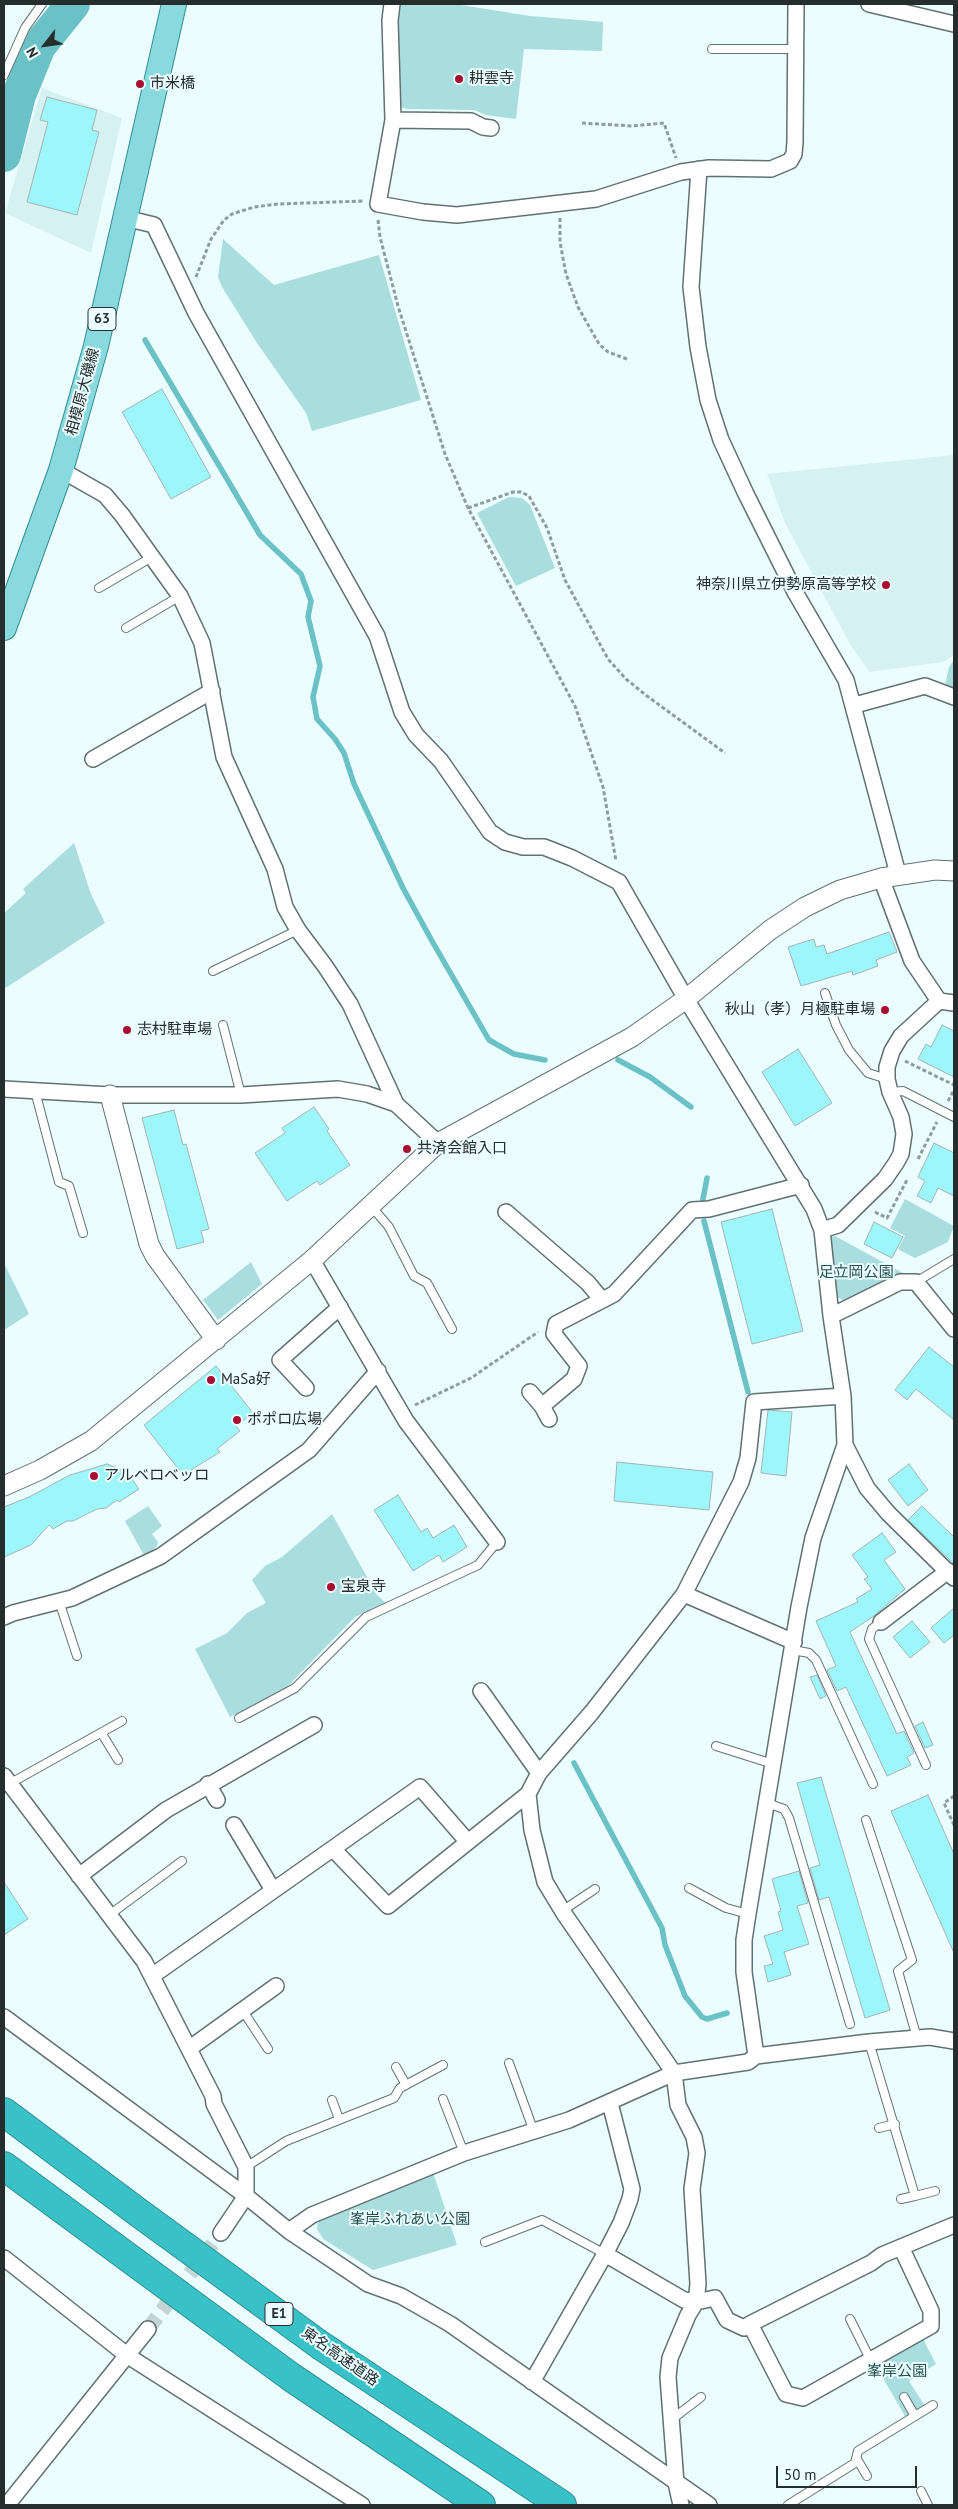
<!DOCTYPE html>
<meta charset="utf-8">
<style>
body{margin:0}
#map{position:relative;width:958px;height:2509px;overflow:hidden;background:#ebfdfe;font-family:"PT Sans",sans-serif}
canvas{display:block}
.frame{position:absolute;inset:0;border:5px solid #262d2d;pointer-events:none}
.north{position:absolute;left:20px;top:20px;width:50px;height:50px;-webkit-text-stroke:4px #ebfdfe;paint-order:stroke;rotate:240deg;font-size:14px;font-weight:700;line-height:20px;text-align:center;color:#262d2d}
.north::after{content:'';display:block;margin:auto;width:18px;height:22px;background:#262d2d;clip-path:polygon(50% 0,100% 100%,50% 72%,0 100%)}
.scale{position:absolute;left:776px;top:2466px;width:141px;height:22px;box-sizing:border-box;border:2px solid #262d2d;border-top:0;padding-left:6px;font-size:15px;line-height:18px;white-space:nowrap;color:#262d2d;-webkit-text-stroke:4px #ebfdfe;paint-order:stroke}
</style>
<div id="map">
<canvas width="958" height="2509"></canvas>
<div class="frame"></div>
<div class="north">N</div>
<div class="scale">50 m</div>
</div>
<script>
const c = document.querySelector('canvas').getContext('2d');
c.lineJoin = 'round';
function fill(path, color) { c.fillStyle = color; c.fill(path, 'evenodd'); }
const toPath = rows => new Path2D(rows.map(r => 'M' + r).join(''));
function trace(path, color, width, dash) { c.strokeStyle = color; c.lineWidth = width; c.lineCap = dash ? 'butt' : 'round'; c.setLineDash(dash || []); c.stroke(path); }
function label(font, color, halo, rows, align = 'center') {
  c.font = font + ' "PT Sans","Noto Sans JP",sans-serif'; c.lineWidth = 4; c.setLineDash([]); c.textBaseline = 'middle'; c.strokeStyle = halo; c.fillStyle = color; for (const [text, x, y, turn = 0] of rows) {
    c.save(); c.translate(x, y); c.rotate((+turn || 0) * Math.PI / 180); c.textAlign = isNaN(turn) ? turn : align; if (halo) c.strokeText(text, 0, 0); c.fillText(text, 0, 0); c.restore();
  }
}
const built = toPath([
 [42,88,122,118,91,253,5,213],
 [954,455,954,655,943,662,870,672,851,646,785,523,767,474]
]);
const green = toPath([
 [395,4,455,4,530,16,603,22,602,51,524,49,516,119,486,115,474,110,408,109,399,107],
 [223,239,274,285,379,255,421,400,312,431,306,413,257,343,222,287,218,277],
 [509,497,522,498,530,505,555,568,516,586,477,513],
 [954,660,954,694,944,690,949,667],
 [74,843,91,894,105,923,4,989,4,913,26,893,23,889],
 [905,1199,954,1226,948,1242,915,1258,898,1249,905,1236,890,1228],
 [835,1236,903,1273,846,1301,836,1297,831,1237],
 [251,1262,262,1284,218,1320,203,1300],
 [4,1263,29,1314,4,1330],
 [148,1506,162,1526,152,1534,158,1542,157,1546,145,1557,125,1521],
 [332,1514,377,1595,386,1603,355,1617,285,1689,230,1717,195,1649,227,1633,247,1613,266,1603,252,1580,265,1566,282,1557],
 [433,2172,457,2245,373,2270,323,2239,317,2229,318,2219],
 [923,2339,936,2364,909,2381,925,2406,906,2418,876,2366]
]);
const stream = toPath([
 [145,340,260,535,301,574,311,601,308,617,320,666,313,697,317,719,335,739,344,753,354,784,403,888,432,941,489,1040,514,1054,545,1060],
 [618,1060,650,1077,691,1107],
 [703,1199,707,1178],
 [704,1221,748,1392],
 [574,1763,662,1928,665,1945,685,1996,702,2017,707,2019,727,2013]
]);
const river = toPath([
 [4,155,19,95,39,46,73,4]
]);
const building = toPath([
 [47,97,97,110,92,130,99,132,77,215,27,202,48,122,40,120,47,97],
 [162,389,211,477,171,499,122,412,162,389],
 [889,932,897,952,876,960,878,966,853,975,852,971,801,986,788,947,814,939,816,947,824,945,827,954,889,932],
 [942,1025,954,1031,954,1077,918,1059,926,1044,931,1047,942,1025],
 [798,1049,832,1103,795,1126,762,1072,798,1049],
 [314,1107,329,1129,327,1131,350,1165,320,1185,317,1181,287,1201,255,1153,285,1133,282,1128,314,1107],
 [174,1110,183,1145,186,1144,209,1229,201,1231,204,1242,177,1249,142,1118,174,1110],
 [934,1143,954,1153,954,1196,938,1188,931,1203,917,1196,925,1181,918,1177,934,1143],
 [772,1209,803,1331,752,1344,721,1222,772,1209],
 [874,1222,903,1237,892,1258,864,1244,874,1222],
 [929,1347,954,1367,954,1420,916,1389,907,1400,895,1390,929,1347],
 [216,1366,253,1413,236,1426,240,1431,217,1449,220,1452,183,1475,144,1425,216,1366],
 [768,1410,792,1412,786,1476,761,1473,768,1410],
 [617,1462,713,1472,709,1510,614,1501,617,1462],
 [107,1464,120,1469,131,1478,139,1489,119,1502,117,1500,106,1508,97,1509,73,1521,67,1521,53,1529,49,1525,31,1545,4,1557,4,1507,29,1497,70,1475,107,1464],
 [909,1464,928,1490,908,1506,888,1480,909,1464],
 [398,1495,421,1532,427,1528,433,1538,454,1525,467,1547,443,1562,439,1555,413,1571,374,1510,398,1495],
 [922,1506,954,1537,954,1564,908,1520,922,1506],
 [882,1533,896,1552,884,1560,905,1589,874,1616,850,1632,897,1734,904,1731,914,1753,907,1757,911,1765,887,1776,846,1687,837,1691,827,1670,836,1666,816,1621,858,1602,856,1599,872,1589,864,1579,868,1577,852,1555,882,1533],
 [954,1608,954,1635,944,1643,931,1628,954,1608],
 [912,1621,930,1642,910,1658,893,1637,912,1621],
 [817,1675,826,1696,820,1699,810,1677,817,1675],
 [923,1722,933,1745,925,1748,915,1726,923,1722],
 [821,1777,890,2010,865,2018,829,1897,819,1900,810,1868,820,1865,797,1783,821,1777],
 [928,1795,954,1854,954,1953,891,1811,928,1795],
 [799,1871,808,1903,797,1906,809,1944,784,1952,791,1975,768,1982,764,1966,773,1964,764,1936,783,1930,778,1912,781,1911,772,1879,799,1871],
 [4,1882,28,1919,4,1935,4,1882]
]);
const minorTunnel = toPath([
 [148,2329,221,2233]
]);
const path = toPath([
 [582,123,632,126,664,123,676,158],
 [560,218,560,242,566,274,578,307,599,344,608,352,627,359],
 [378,220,380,237,398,306,445,454,468,508,575,706,603,787,616,861],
 [196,277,211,239,224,220,232,214,254,207,278,204,363,201],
 [468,508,513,492,521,492,529,496,547,528,565,580,608,659,626,679,647,696,725,753],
 [905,1061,954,1085],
 [948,1101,954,1090],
 [918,1159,937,1122],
 [875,1212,887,1218,907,1180],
 [415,1405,471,1378,538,1332],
 [954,1796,944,1803,954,1825]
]);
const service = toPath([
 [712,49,794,49],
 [4,75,25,28,42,4],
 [99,588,152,557],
 [126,628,180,596],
 [213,971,298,930],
 [825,993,836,1025,849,1050,868,1073,887,1079],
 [223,1025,241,1095],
 [35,1091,59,1182,69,1186,83,1233],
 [890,1092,903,1091,954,1117],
 [371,1206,389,1227,414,1276,427,1283,452,1329],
 [916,1282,954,1259],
 [59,1601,77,1656],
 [881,1622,872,1629,869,1639,926,1765],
 [793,1650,809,1653,816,1660,873,1784],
 [239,1718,295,1688,366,1617,478,1565,497,1542],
 [102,1734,118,1760],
 [716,1746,773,1764],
 [9,1784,122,1721],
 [767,1803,784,1809,789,1818,850,2024],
 [866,1820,912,1960,898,1971,917,2038],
 [689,1888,726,1908,748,1914],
 [562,1911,595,1889],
 [108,1916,182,1861],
 [243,2011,268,2049],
 [869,2042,915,2196,935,2191],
 [509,2063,533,2129],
 [396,2067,406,2085],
 [443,2099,464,2153],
 [332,2100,339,2119],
 [879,2128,895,2124],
 [246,2167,286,2141,394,2098,400,2088,443,2065],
 [901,2199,915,2196],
 [485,2242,542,2220,605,2254],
 [850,2319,871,2361],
 [904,2397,915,2416],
 [671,2420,701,2397],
 [857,2459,867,2476],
 [921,2491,928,2505],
 [788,2505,855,2463,858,2451,933,2405]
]);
const minor = toPath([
 [392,4,390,20,393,120,378,204,423,212,457,215,596,199,681,172,709,168,771,169,790,161,794,154,795,142,796,4],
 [869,4,954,24],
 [393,120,471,121,483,127,491,128],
 [699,169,691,287,698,347,708,400,721,440,746,494,795,592,846,680,898,874],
 [125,218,154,225,196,313,377,636,402,712,416,735,441,761,490,832,505,842,523,847,544,847,572,858,619,882,686,999,814,1209,822,1230,831,1316,843,1396,845,1445,867,1488,888,1513,954,1578],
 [61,470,105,495,122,515,180,596,202,643,224,757,275,869,285,907,298,930,325,966,350,1004,396,1104],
 [855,705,925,686,954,697],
 [93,759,212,691],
 [881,878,912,961,939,1001],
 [4,1089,110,1095,241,1095,338,1089,367,1094,396,1104,438,1143],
 [506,1212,588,1283,602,1300],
 [822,1230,838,1225,885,1179,896,1163,901,1154,904,1134,901,1117,890,1092,887,1079,887,1067,892,1051,901,1036,939,1001,954,1003],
 [312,1260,406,1421,497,1542],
 [831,1316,900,1282,916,1282,954,1329],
 [306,1388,280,1360,340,1307],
 [530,1392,542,1406],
 [549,1419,542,1406,574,1379,579,1366,554,1334,556,1324,614,1294,692,1210,709,1209,801,1185],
 [684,1594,794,1642],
 [4,1617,13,1613,72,1598,161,1556,309,1450,378,1371],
 [881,1622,948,1571],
 [481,1691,539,1773],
 [4,1776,144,1961,213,2096,214,2104,246,2167,246,2196,221,2233],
 [208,1784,217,1800],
 [234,1825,273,1890],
 [333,1849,388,1906,528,1794],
 [79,1876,166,1810,314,1725],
 [152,1976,420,1787,467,1841],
 [4,2017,246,2196,289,2231,368,2284,401,2296,450,2324,709,2505],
 [190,2048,276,1986],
 [756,2056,744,1972,744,1940,748,1914,799,1607,813,1538,845,1445],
 [289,2231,312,2215,464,2153,569,2120,674,2073,748,2062,756,2056,869,2042,930,2037,954,2041],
 [605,2254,684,2300,696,2302,715,2298,727,2320,744,2328,750,2324,786,2394,803,2398,931,2326,931,2311,901,2247],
 [4,2258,128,2356,362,2505],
 [750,2324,871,2263,882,2255,954,2225],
 [532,2382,605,2254,621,2223,630,2199,632,2189,610,2103],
 [7,2505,148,2329],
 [681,2505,676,2483,668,2377,670,2358,688,2315,696,2302,698,2284,692,2189,697,2153,694,2137,678,2105,674,2073,565,1915,545,1882,532,1830,528,1794,539,1773,592,1712,684,1594,741,1482,748,1458,754,1402,843,1396]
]);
const tertiary = toPath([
 [110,1095,149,1244,155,1256,216,1340],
 [4,1486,40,1470,91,1441,312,1260,438,1143,632,1037,686,999,770,930,805,907,840,890,881,878,935,870,954,871]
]);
const primary = toPath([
 [4,628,61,470,96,346,174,4]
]);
const motorway = toPath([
 [4,2112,139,2213,320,2345,562,2505],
 [4,2166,291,2377,481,2505]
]);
const markers = [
 [459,79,5,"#a70e2f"],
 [140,84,5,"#a70e2f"],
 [886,585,5,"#a70e2f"],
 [885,1010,5,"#a70e2f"],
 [127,1030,5,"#a70e2f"],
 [407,1149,5,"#a70e2f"],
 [211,1380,5,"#a70e2f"],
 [237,1420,5,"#a70e2f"],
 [94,1476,5,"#a70e2f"],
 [331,1587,5,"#a70e2f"]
];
const shields = [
 [102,319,28],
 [279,2314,28]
];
const shieldNames = [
 ["63",102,319],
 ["E1",279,2314]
];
const poiNames = [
 ["耕雲寺",469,79],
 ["市米橋",150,84],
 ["神奈川県立伊勢原高等学校",876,585,"right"],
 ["秋山（孝）月極駐車場",875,1010,"right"],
 ["志村駐車場",137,1030],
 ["共済会館入口",417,1149],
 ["MaSa好",221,1380],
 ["ポポロ広場",247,1420],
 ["アルベロベッロ",104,1476],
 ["宝泉寺",341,1587]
];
const streetNames = [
 ["相模原大磯線",83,392,-75],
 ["東名高速道路",340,2357,35]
];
const parkNames = [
 ["足立岡公園",856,1273],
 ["峯岸ふれあい公園",410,2220],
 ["峯岸公園",897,2372]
];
fill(built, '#d6f1f1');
fill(green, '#aaddde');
trace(stream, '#6ac2c6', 5.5);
trace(river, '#6ac2c6', 34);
fill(building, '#9df6f9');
trace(building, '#a4b4b5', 1);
trace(minorTunnel, '#c4d3d4', 15, [15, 8]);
trace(service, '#617171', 10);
trace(minor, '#617171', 18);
trace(tertiary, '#617171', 21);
trace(primary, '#328e92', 26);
trace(motorway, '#328e92', 30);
trace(path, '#8f9c9d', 3, [4, 2.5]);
trace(service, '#fff', 8);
trace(minor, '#fff', 15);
trace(tertiary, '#fff', 19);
trace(primary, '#88dade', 24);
trace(motorway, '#38c2c8', 28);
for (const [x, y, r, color] of markers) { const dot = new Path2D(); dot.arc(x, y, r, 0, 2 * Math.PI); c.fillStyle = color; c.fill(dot); trace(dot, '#ebfdfe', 2); }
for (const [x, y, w] of shields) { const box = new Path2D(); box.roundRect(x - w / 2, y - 11.5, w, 23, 4); c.fillStyle = '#ebfdfe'; c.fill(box); trace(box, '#262d2d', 1); }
label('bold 14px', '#262d2d', null, shieldNames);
label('15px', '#262d2d', '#ebfdfe', poiNames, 'left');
label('15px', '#262d2d', '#ebfdfe', streetNames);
label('15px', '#264f50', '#ebfdfe', parkNames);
</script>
